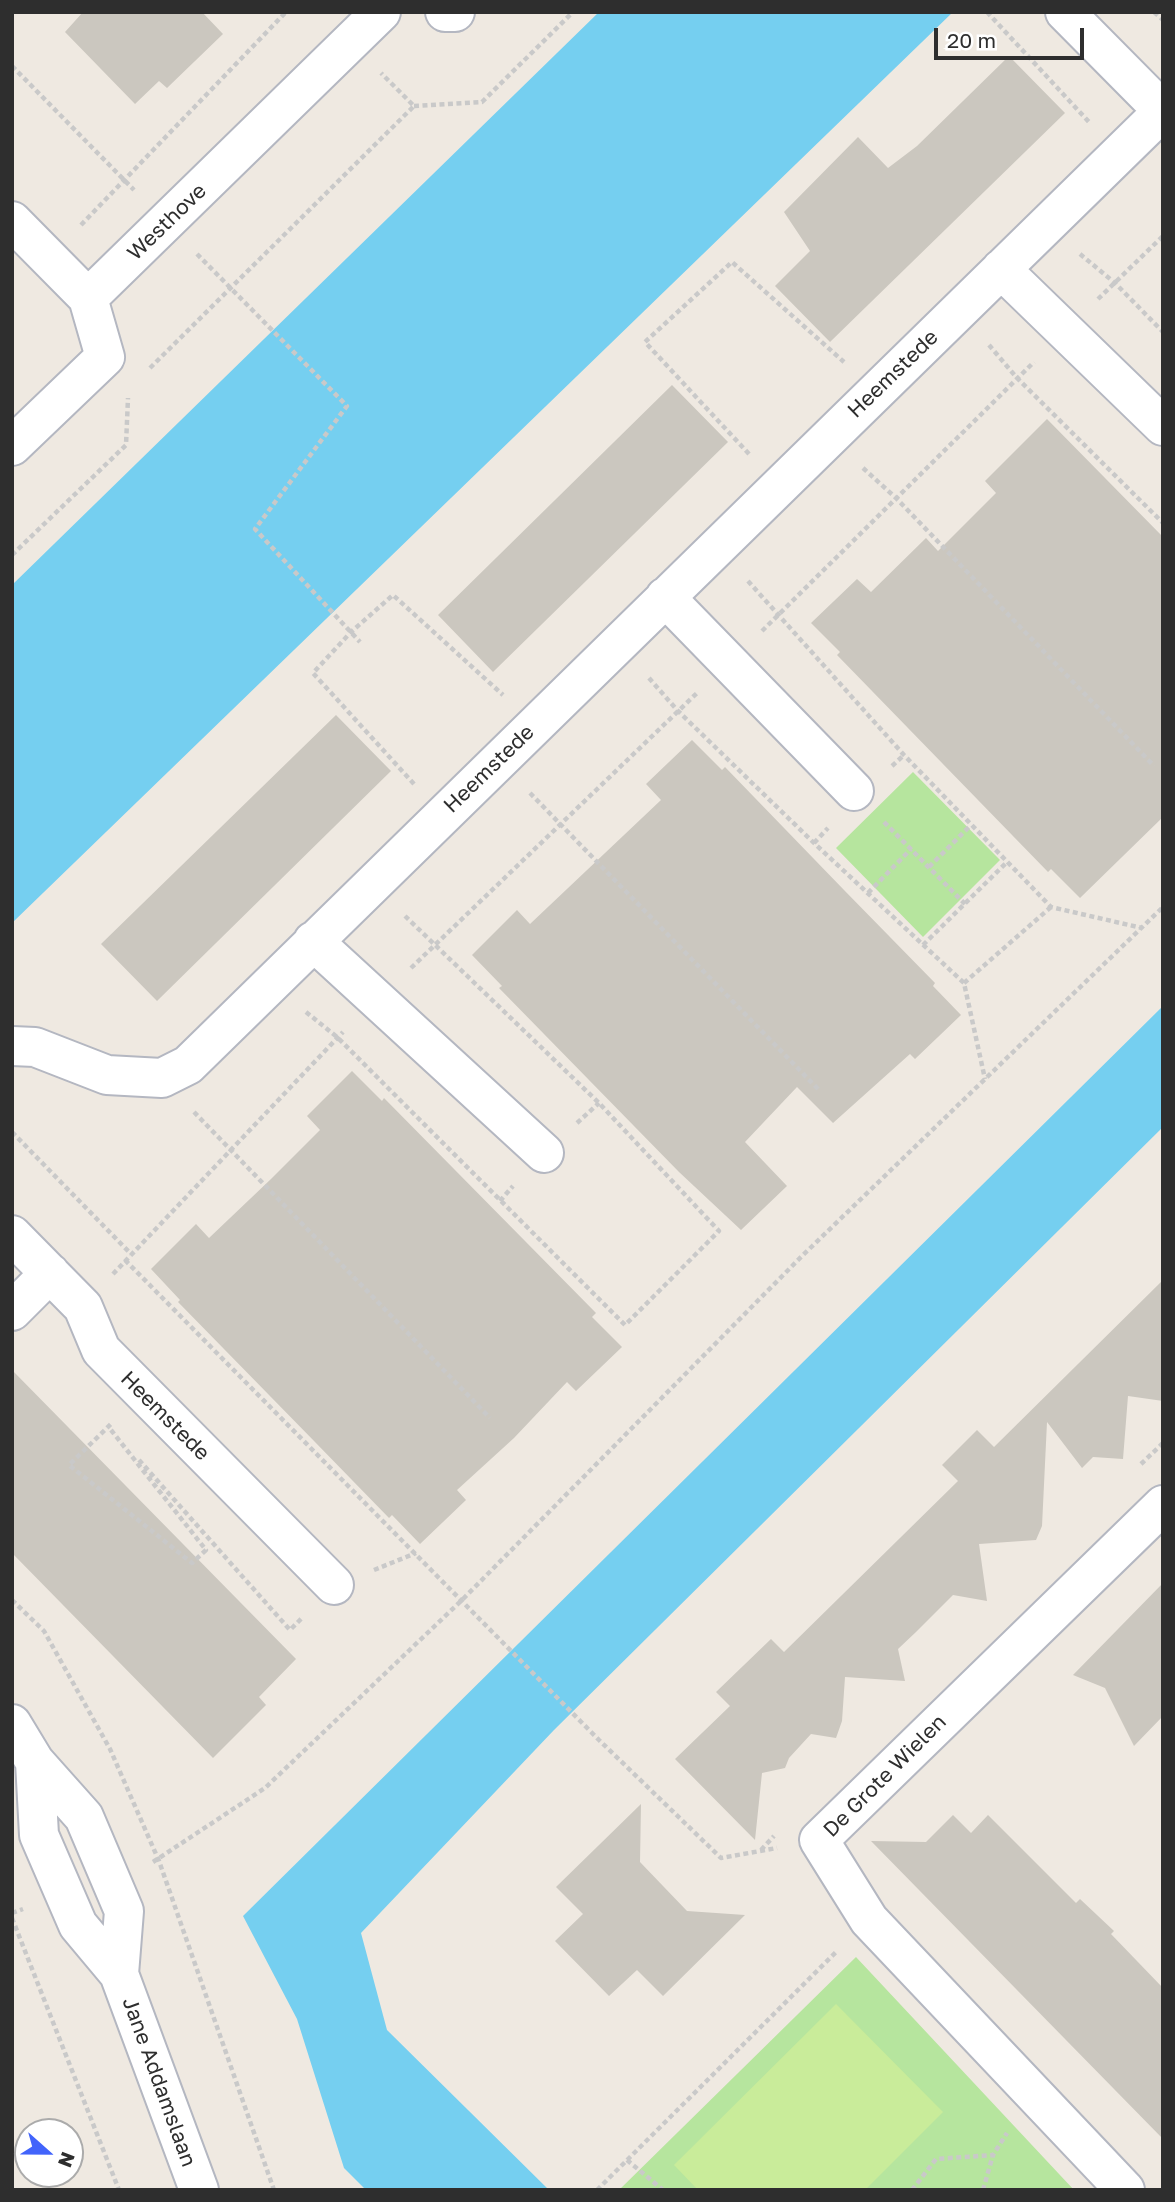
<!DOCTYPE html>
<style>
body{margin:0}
#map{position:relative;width:1175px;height:2202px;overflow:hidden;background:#efe9e1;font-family:"Golos Text",sans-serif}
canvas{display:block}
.frame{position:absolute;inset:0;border:14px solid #2e2e2e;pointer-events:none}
.north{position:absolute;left:14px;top:2118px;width:70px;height:70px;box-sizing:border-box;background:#fff;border:2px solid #ababab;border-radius:50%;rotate:111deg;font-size:19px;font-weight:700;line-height:28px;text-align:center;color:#2e2e2e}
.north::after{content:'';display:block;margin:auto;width:24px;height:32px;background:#4264fb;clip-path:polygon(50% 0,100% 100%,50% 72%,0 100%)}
.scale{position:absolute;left:934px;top:28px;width:150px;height:32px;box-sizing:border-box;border:4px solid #2e2e2e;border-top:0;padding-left:9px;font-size:21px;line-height:24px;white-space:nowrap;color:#2e2e2e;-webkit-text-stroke:5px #fff;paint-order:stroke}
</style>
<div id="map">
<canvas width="1175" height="2202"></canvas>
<div class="frame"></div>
<div class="north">N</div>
<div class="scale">20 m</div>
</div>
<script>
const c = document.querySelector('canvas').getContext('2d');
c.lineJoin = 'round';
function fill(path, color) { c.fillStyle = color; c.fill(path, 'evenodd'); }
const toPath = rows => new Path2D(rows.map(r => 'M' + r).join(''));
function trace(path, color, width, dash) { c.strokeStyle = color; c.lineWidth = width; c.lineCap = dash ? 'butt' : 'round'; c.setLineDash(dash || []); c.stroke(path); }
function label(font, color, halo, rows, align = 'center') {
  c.font = font + ' "Golos Text",sans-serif'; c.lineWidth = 5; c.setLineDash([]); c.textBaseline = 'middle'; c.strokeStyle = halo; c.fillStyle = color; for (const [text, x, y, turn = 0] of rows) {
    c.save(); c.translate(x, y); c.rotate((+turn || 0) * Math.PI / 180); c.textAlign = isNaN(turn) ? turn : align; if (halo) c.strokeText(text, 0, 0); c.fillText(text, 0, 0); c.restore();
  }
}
const green = toPath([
 [913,772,1000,860,923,937,836,848],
 [856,1957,1074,2190,619,2190]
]);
const pitch = toPath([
 [836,2004,943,2112,865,2190,698,2190,674,2165]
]);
const water = toPath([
 [599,12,953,12,12,923,12,585],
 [1163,1006,1163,1127,554,1730,361,1933,387,2030,549,2190,366,2190,344,2168,297,2019,243,1916]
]);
const building = toPath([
 [83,12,202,12,223,34,167,88,159,81,135,104,65,32],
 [1009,56,1065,113,830,342,775,286,810,251,784,212,858,137,888,168,917,146],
 [672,385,728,442,493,672,438,615],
 [1047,419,1163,537,1163,817,1080,898,1051,869,1048,872,837,655,840,652,811,623,857,579,871,592,926,538,938,551,996,493,985,481],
 [336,715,391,771,157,1001,101,944],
 [692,740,722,770,725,767,844,890,935,983,933,986,961,1015,915,1059,910,1054,833,1123,797,1087,745,1142,787,1186,741,1230,679,1172,499,988,502,986,472,955,517,910,530,924,661,800,646,784],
 [352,1071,382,1101,384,1098,596,1313,592,1317,622,1347,576,1391,567,1382,514,1438,457,1490,466,1500,420,1544,392,1515,389,1518,315,1442,178,1302,180,1300,151,1269,196,1224,209,1238,271,1179,320,1130,307,1116],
 [1163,1280,1163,1401,1128,1396,1123,1459,1093,1457,1082,1468,1047,1422,1042,1526,1036,1540,979,1544,987,1601,953,1595,916,1632,898,1649,905,1681,845,1677,842,1721,836,1738,811,1734,789,1758,785,1768,762,1773,755,1840,675,1759,730,1706,716,1692,771,1639,784,1652,958,1481,942,1465,977,1430,994,1447],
 [12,1370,296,1659,259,1697,266,1705,213,1758,12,1553],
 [1163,1583,1163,1716,1134,1746,1105,1688,1073,1675],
 [641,1804,640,1862,687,1911,745,1915,663,1996,637,1970,609,1996,555,1941,583,1914,556,1887],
 [953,1815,971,1833,988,1815,1076,1903,1080,1899,1114,1931,1111,1934,1163,1988,1163,2139,871,1841,926,1842]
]);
const path = toPath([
 [987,12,1089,122],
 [1154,12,1163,20],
 [12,66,134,190],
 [414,106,482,102,573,12],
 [81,225,286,12],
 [197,254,347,406,255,529,360,642],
 [1080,254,1115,283,1163,332],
 [1098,299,1163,236],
 [989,345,1017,378,1163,523],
 [150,368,414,106,381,73],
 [749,454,645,342,732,262,844,362],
 [863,468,896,498,1154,766],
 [12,555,126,445,128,398],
 [748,581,904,755,1051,907,1142,928],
 [762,631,1034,362],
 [649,678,677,710,814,843,964,983,985,1079],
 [892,766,904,755],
 [414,784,313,673,351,632,393,595,503,695],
 [530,793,819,1090],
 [884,822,965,904],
 [814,843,828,828],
 [929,867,971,825],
 [868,893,911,849],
 [923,945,1007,862],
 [411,968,697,693],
 [964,983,1051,907],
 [306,1012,337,1037,625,1325,719,1231,599,1103,405,916],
 [194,1112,490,1418],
 [577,1123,599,1103],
 [12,1132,131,1254],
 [500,1201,513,1186],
 [125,1260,599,1740,721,1858,777,1848],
 [113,1274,343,1032],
 [111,1430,206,1550,192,1563,69,1465,112,1423],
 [139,1460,290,1630,302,1618],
 [1141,1464,1163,1443],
 [374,1570,416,1553],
 [12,1600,44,1631,110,1749,159,1861,274,2190],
 [761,1850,774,1836],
 [153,1862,265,1788,462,1600,802,1256,1163,907],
 [12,1913,23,1909],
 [12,1918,119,2190],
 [627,2160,663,2190],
 [597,2190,837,1951],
 [912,2190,936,2159,993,2155,1007,2133],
 [983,2190,993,2155]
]);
const minor = toPath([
 [445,12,455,12],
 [1065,12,1163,111],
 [12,221,88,298,105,357,12,446],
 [1001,269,1163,426],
 [88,298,381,12],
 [665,597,854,791],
 [313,941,544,1153],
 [12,1046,35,1047,107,1075,162,1078,188,1065,1163,111],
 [12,1235,83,1307,101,1350,334,1585],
 [12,1311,50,1273],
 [12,1724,35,1762,39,1835,78,1925,119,1974,199,2190],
 [35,1762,84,1817,124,1911,119,1974],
 [1125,2190,869,1920,819,1840,1163,1505]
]);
const streetNames = [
 ["Westhove",167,222,-44],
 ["Heemstede",893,374,-44],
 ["Heemstede",489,769,-44],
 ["Heemstede",165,1416,45],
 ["De Grote Wielen",885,1776,-45],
 ["Jane Addamslaan",159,2082,70]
];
fill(green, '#b6e59e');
fill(pitch, '#c9ec9a');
fill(water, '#75cff0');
fill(building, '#cbc7bf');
trace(minor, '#b4b7c1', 42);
trace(path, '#c9c9c9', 4.5, [5, 3.5]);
trace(minor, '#fff', 38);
label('21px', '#2e2e2e', '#fff', streetNames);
</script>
